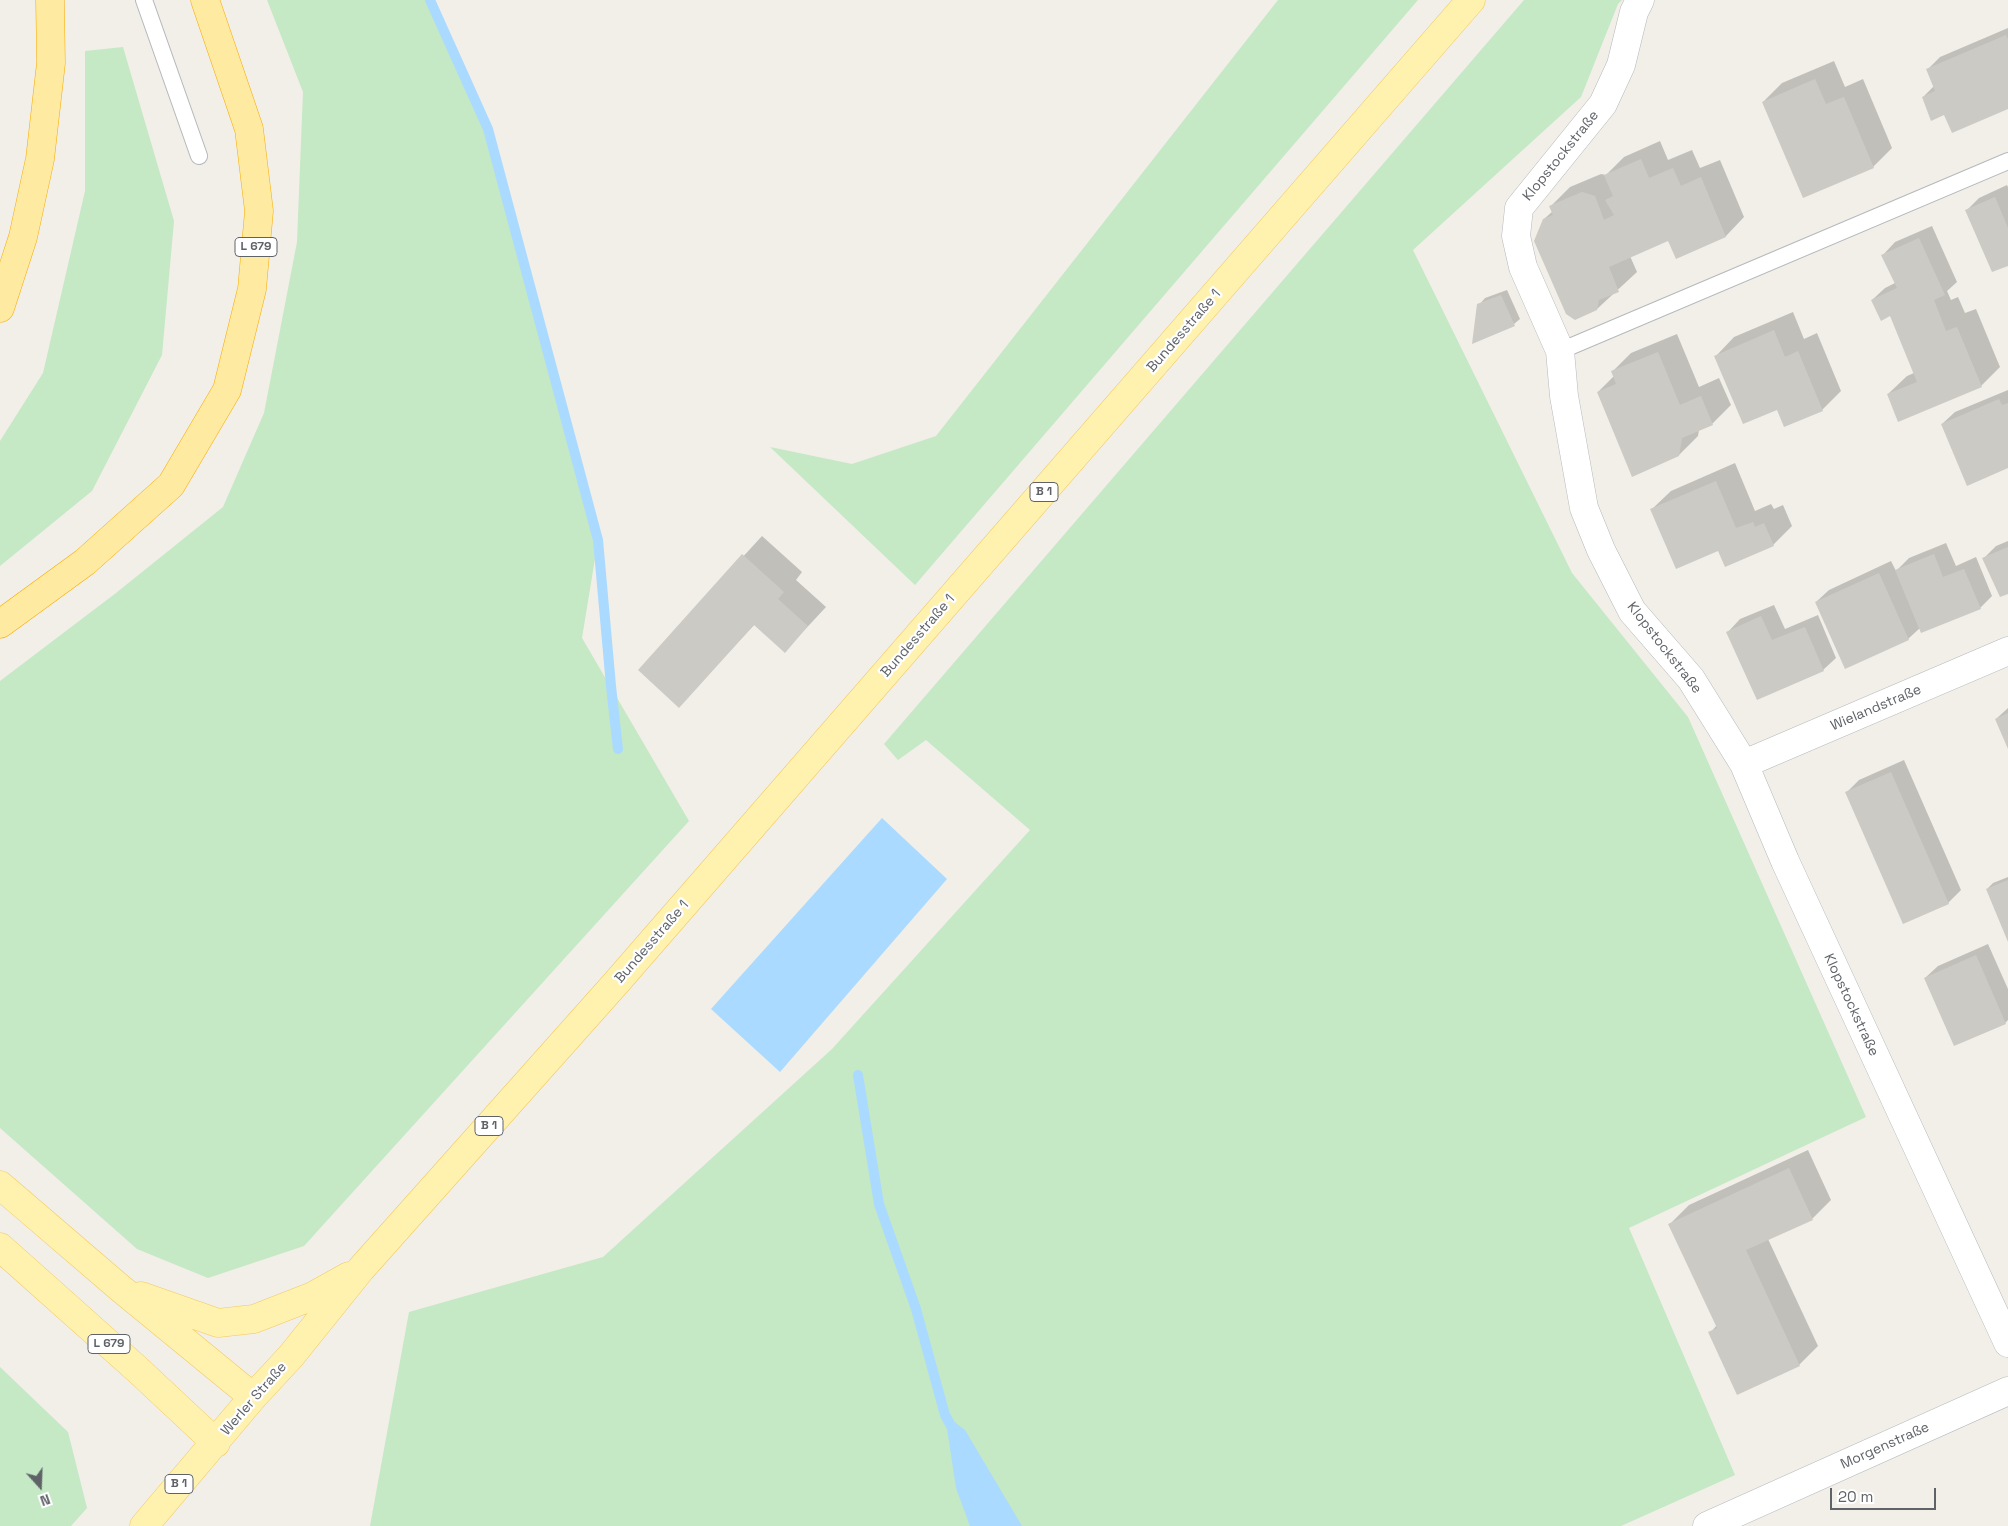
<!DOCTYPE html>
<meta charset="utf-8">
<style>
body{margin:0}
#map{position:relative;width:2008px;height:1526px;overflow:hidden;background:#f1efe8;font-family:"Space Grotesk",sans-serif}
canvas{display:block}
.north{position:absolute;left:15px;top:1461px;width:50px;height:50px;-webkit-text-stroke:4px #fff;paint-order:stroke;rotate:160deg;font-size:14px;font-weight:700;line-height:20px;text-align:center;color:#5f6368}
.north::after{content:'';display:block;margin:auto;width:18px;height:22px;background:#5f6368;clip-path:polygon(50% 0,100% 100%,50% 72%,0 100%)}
.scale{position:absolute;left:1830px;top:1488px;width:106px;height:22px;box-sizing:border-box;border:2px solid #5f6368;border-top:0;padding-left:6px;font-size:15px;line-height:18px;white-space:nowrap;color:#5f6368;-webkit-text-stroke:4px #fff;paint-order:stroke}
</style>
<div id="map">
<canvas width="2008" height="1526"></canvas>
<div class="north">N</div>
<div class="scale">20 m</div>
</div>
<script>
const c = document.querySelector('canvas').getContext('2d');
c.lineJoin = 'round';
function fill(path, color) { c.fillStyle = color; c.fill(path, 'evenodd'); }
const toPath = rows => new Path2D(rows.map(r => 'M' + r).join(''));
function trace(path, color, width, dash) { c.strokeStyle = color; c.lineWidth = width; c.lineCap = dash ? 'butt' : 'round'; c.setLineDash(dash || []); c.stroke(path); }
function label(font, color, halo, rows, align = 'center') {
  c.font = font + ' "Space Grotesk",sans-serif'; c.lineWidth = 4.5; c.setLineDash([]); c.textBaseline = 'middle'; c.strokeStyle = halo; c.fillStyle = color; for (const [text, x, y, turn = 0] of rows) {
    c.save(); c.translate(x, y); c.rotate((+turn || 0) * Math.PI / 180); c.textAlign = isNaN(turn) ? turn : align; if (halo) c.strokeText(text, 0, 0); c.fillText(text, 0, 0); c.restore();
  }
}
const green = toPath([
 [267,0,430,0,488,129,598,540,582,638,689,821,304,1246,208,1278,137,1249,0,1128,0,681,116,593,223,507,264,413,297,242,303,92],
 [1278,0,1418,0,915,585,770,447,852,464,936,436],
 [1524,0,1622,0,1618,4,1581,97,1413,250,1572,573,1688,717,1866,1117,1629,1228,1735,1475,1621,1526,370,1526,409,1312,603,1257,832,1049,1030,830,926,740,898,760,884,744],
 [123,47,174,221,162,355,92,491,0,566,0,441,43,373,85,191,85,51],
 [0,1367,68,1432,87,1508,71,1526,0,1526]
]);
const water = toPath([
 [882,818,947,879,780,1072,711,1009],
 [945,1415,965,1430,1022,1526,970,1526,956,1488]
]);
const shadow = toPath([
 [2008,28,2008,108,1945,114,1923,97,1934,86,1927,70,1940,57],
 [1834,61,1845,87,1863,79,1892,148,1873,167,1763,102,1782,83],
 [1660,141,1668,160,1692,150,1700,168,1720,160,1744,217,1726,236,1677,257,1669,239,1630,256,1637,272,1597,309,1544,219,1553,211,1551,206,1570,187,1601,174,1606,175,1624,157],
 [2007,185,2008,187,2008,264,1967,210,1979,198],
 [1932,226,1957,282,1947,291,1951,300,1958,297,1965,313,1976,309,2000,367,1981,386,1888,394,1907,376,1914,373,1891,315,1872,300,1885,288,1895,283,1883,255,1895,242],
 [1507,290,1520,319,1514,324,1479,305,1485,298],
 [1793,312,1804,339,1817,333,1841,391,1822,410,1777,408,1716,356,1734,337],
 [1677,334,1699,387,1719,378,1731,405,1712,424,1699,430,1698,436,1679,455,1598,392,1614,376,1612,372,1631,353],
 [2008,390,2008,467,1942,424,1955,412],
 [1735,463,1755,511,1771,504,1774,509,1783,505,1792,526,1773,545,1652,509,1671,491],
 [762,536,802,572,796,580,826,607,785,651,755,624,679,706,639,670],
 [2008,541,2008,592,1984,558,1996,546],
 [1946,543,1956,566,1976,557,1992,596,1980,608,1920,628,1908,639,1816,602,1829,590,1891,561,1896,571,1909,558],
 [1774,605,1785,629,1818,615,1836,658,1823,670,1728,632,1740,619],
 [2008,708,2008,746,1996,719],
 [1904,760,1961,890,1948,903,1847,792,1859,780],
 [2008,877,2008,939,1987,889,1993,883],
 [1988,944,2008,989,2008,1020,2005,1023,1925,978,1938,966],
 [1808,1150,1831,1200,1812,1219,1768,1239,1818,1346,1799,1365,1710,1333,1717,1325,1670,1224,1689,1205]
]);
const stream = toPath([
 [430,0,488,129,598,540,611,686,618,749],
 [858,1075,879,1204,916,1309,945,1415,951,1426]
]);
const building = toPath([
 [2006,35,2008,39,2008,109,1952,133,1944,115,1931,121,1922,97,1935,91,1926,69],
 [1815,79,1826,104,1844,97,1874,168,1803,198,1762,102],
 [1641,159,1649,178,1673,168,1681,186,1701,177,1726,237,1676,259,1668,241,1609,267,1619,292,1599,300,1597,310,1575,320,1566,314,1534,241,1543,219,1553,215,1549,206,1582,192,1595,196,1604,220,1614,215,1605,200,1613,196,1604,175],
 [1995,197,2008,228,2008,266,1992,272,1965,210],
 [1919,238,1945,295,1934,300,1946,331,1957,327,1982,387,1898,422,1887,394,1917,382,1890,316,1881,321,1871,300,1897,288,1881,255],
 [1501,295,1515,326,1472,344,1477,304],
 [1774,330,1785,357,1798,351,1823,411,1784,427,1777,410,1743,424,1714,356],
 [1658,352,1680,405,1701,396,1713,425,1682,438,1679,456,1632,477,1597,392,1616,384,1611,371],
 [1999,399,2002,405,2008,403,2008,468,1967,486,1941,424],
 [1716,481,1736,528,1753,522,1755,527,1764,523,1774,546,1725,567,1718,551,1676,569,1650,509],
 [2008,547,2008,594,2000,597,1982,558],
 [742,554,784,592,778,599,808,626,785,653,754,625,679,708,638,670],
 [1934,554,1943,577,1964,569,1981,609,1921,633,1895,570],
 [1879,573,1909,640,1845,669,1815,602],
 [1761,616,1772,640,1805,627,1824,671,1757,700,1726,632],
 [2008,713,2008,749,1995,719],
 [1891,772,1949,904,1903,924,1845,792],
 [2008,880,2008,942,1986,889],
 [1976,955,2006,1024,1954,1046,1924,978],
 [1789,1168,1813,1220,1746,1250,1800,1366,1737,1395,1708,1332,1717,1328,1668,1224]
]);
const service = toPath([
 [144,0,199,156],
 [1560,351,2008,161]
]);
const minor = toPath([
 [1640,0,1634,12,1621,65,1603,104,1519,208,1516,236,1523,267,1560,351,1564,396,1584,508,1601,550,1632,611,1691,679,1744,764,1785,861,2008,1343],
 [1744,764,2008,651]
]);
const secondary = toPath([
 [1707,1526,2008,1391]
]);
const primary = toPath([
 [0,1185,120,1288,253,1397],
 [0,1247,138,1370,216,1443],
 [141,1296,218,1323,254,1319,313,1296,349,1276],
 [144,1526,253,1397,291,1356,361,1269,616,983,1471,0]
]);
const trunk = toPath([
 [0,308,23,237,40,159,51,63,50,0],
 [0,624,85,562,171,485,227,390,252,289,259,211,249,129,205,0]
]);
const shields = [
 [256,247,42],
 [1044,492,28],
 [489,1126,28],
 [109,1344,42],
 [179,1484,28]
];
const shieldNames = [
 ["L 679",256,247],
 ["B 1",1044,492],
 ["B 1",489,1126],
 ["L 679",109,1344],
 ["B 1",179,1484]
];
const streetNames = [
 ["Klopstockstraße",1561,156,-51],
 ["Bundesstraße 1",1184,331,-49],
 ["Bundesstraße 1",918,636,-49],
 ["Klopstockstraße",1664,648,52],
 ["Wielandstraße",1876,708,-23],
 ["Bundesstraße 1",652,942,-49],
 ["Klopstockstraße",1851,1005,65],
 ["Werler Straße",254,1399,-49],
 ["Morgenstraße",1885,1446,-24]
];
fill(green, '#c5e8c5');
fill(water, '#aadaff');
fill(shadow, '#0003');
trace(stream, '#aadaff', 10);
fill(building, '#cccac5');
trace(service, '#b5b8bc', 18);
trace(minor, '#b5b8bc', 29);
trace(secondary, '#b6babf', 29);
trace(primary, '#f2c960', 29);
trace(trunk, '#f9ab00', 29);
trace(service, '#fff', 16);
trace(minor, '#fff', 28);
trace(secondary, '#fff', 28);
trace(primary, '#fff2af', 28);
trace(trunk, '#feeaa1', 28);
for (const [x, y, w] of shields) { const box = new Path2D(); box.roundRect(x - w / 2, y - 9.5, w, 19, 4); c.fillStyle = '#fff'; c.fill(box); trace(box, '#5f6368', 1); }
label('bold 12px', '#5f6368', null, shieldNames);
label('14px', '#5f6368', '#fff', streetNames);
</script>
